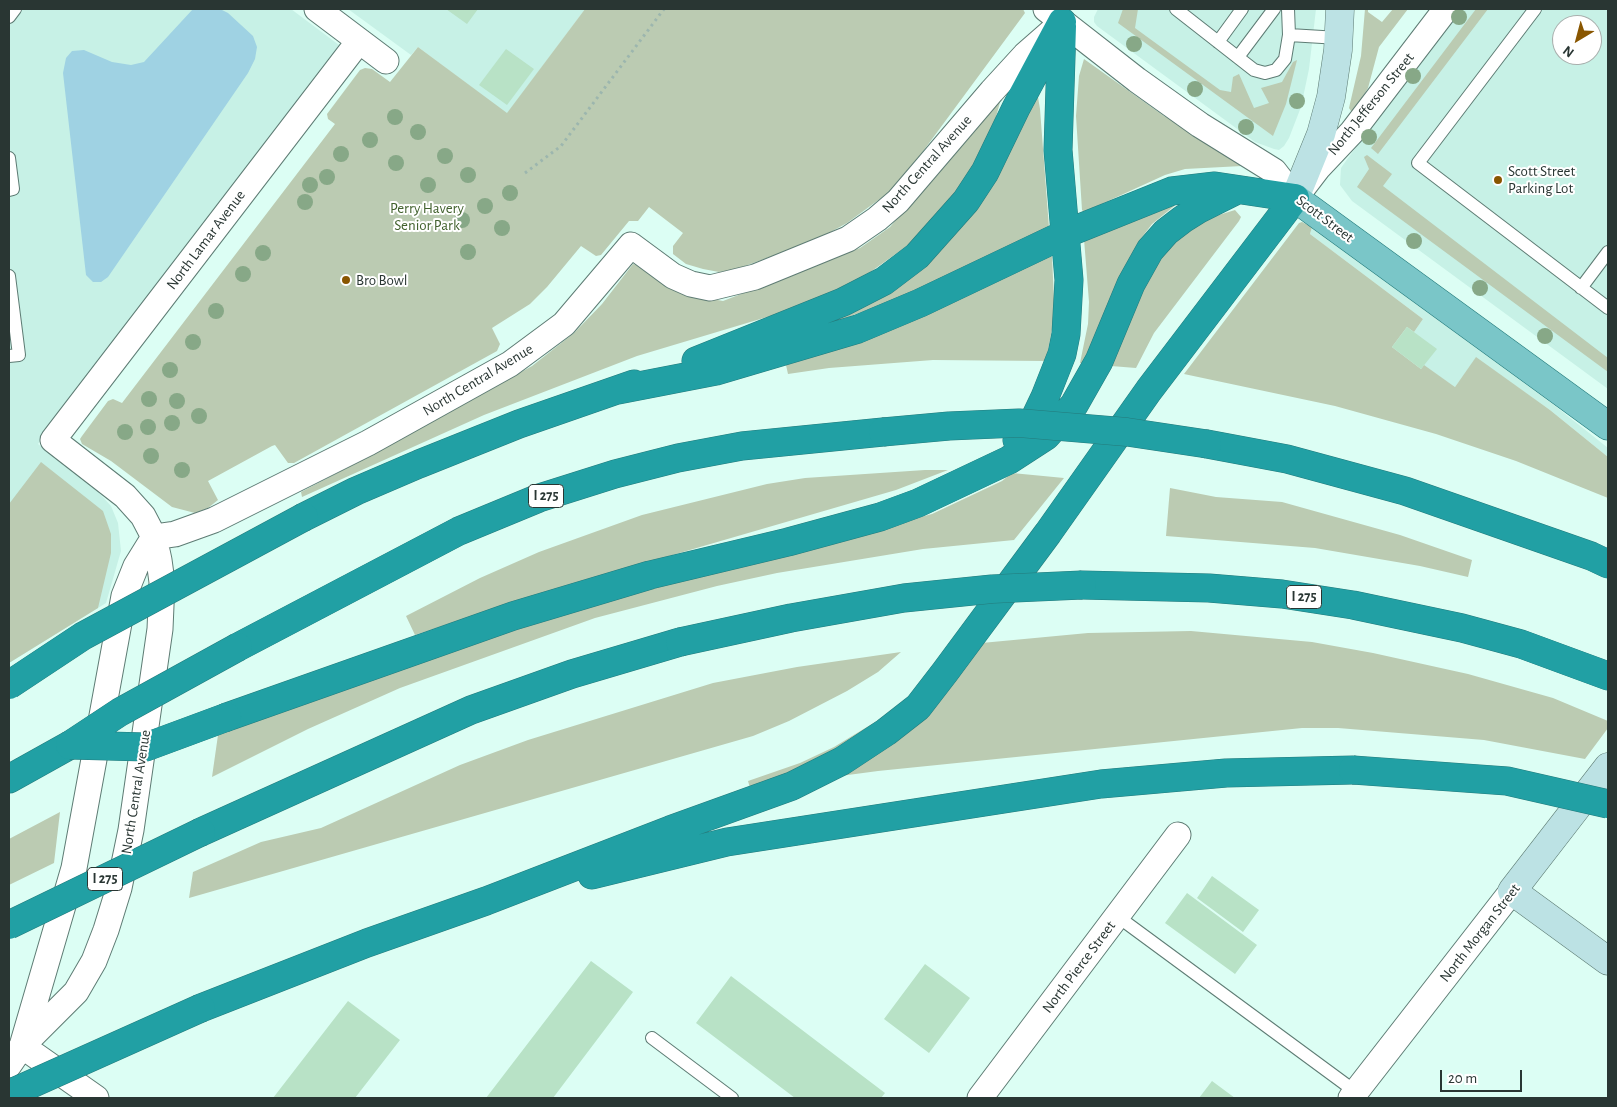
<!DOCTYPE html>
<style>
body{margin:0}
#map{position:relative;width:1617px;height:1107px;overflow:hidden;background:#dcfef4;font-family:"Alegreya Sans",sans-serif}
canvas{display:block}
.frame{position:absolute;inset:0;border:10px solid #293633;pointer-events:none}
.north{position:absolute;left:1552px;top:15px;width:50px;height:50px;box-sizing:border-box;background:#fff;border:1px solid #a9afad;border-radius:50%;rotate:217deg;font-size:14px;font-weight:700;line-height:20px;text-align:center;color:#293633}
.north::after{content:'';display:block;margin:auto;width:18px;height:22px;background:#895600;clip-path:polygon(50% 0,100% 100%,50% 72%,0 100%)}
.scale{position:absolute;left:1440px;top:1070px;width:82px;height:22px;box-sizing:border-box;border:2px solid #293633;border-top:0;padding-left:6px;font-size:15px;line-height:18px;white-space:nowrap;color:#293633;-webkit-text-stroke:4px #fff;paint-order:stroke}
</style>
<div id="map">
<canvas width="1617" height="1107"></canvas>
<div class="frame"></div>
<div class="north">N</div>
<div class="scale">20 m</div>
</div>
<script>
const c = document.querySelector('canvas').getContext('2d');
c.lineJoin = 'round';
function fill(path, color) { c.fillStyle = color; c.fill(path, 'evenodd'); }
const toPath = rows => new Path2D(rows.map(r => 'M' + r).join(''));
function trace(path, color, width, dash) { c.strokeStyle = color; c.lineWidth = width; c.lineCap = dash ? 'butt' : 'round'; c.setLineDash(dash || []); c.stroke(path); }
function label(font, color, halo, rows, align = 'center') {
  c.font = font + ' "Alegreya Sans",sans-serif'; c.lineWidth = 4; c.setLineDash([]); c.textBaseline = 'middle'; c.strokeStyle = halo; c.fillStyle = color; for (const [text, x, y, turn = 0] of rows) {
    c.save(); c.translate(x, y); c.rotate((+turn || 0) * Math.PI / 180); c.textAlign = isNaN(turn) ? turn : align; if (halo) c.strokeText(text, 0, 0); c.fillText(text, 0, 0); c.restore();
  }
}
const built = toPath([
 [9,9,291,9,339,45,38,444,91,484,111,506,118,523,121,551,106,603,9,663],
 [348,9,585,9,507,114,418,47,411,55],
 [1098,9,1316,9,1309,69,1301,107,1289,138,1284,146,1279,150,1274,149,1255,142,1097,26,1094,22,1094,17],
 [1460,9,1608,9,1608,389,1352,201,1340,185,1341,168,1348,158],
 [1562,25,1592,25,1592,55,1562,55],
 [1312,227,1554,405,1608,448,1608,457,1550,410,1476,358,1455,387,1424,366,1421,369,1392,347,1407,327,1414,332,1423,319,1310,234]
]);
const green = toPath([
 [585,9,1023,9,1025,13,921,154,888,193,847,223,816,240,734,270,719,272,703,269,686,264,673,254,673,246,683,233,649,207,638,221,629,221,601,255,596,256,581,246,547,287,530,304,492,328,500,344,497,351,294,463,288,463,275,445,272,446,208,481,218,500,208,508,195,513,172,507,111,461,82,444,80,439,82,436,108,401,113,399,122,403,335,124,328,119,327,114,360,70,365,68,372,69,390,82,418,47,507,113],
 [1123,9,1138,9,1135,28,1220,90,1231,92,1233,77,1239,74,1254,108,1269,103,1261,88,1282,82,1293,62,1297,60,1286,104,1273,136,1118,23],
 [1365,9,1368,9,1368,12,1382,22,1393,9,1408,9,1379,47,1368,88,1354,111,1351,111,1349,108,1361,56],
 [1476,9,1488,9,1378,154,1371,148],
 [1084,59,1164,116,1244,163,1242,166,1185,169,1165,175,1084,212,1082,210,1076,116,1079,76],
 [1002,95,991,135,976,165,925,233,855,283,777,314,637,356,484,415,302,497,301,492,383,449,532,366,574,333,602,304,633,264,638,265,679,293,723,301,860,248,890,227],
 [1034,95,1038,97,1040,109,1049,228,901,298,834,322,832,316,941,249,964,224,980,203],
 [1367,155,1392,174,1383,186,1608,358,1608,372,1357,187,1369,169,1364,157],
 [1178,203,1152,224,1139,241,1118,282,1087,364,1080,363,1088,324,1089,302,1084,239],
 [1235,210,1241,217,1239,221,1154,333,1136,368,1111,366,1147,278,1171,243,1206,219],
 [1302,222,1312,227,1310,234,1423,319,1414,332,1407,327,1392,347,1421,369,1424,365,1455,387,1476,357,1550,410,1608,457,1608,498,1516,461,1436,434,1335,406,1184,374,1299,223],
 [1049,254,1052,257,1054,299,1053,324,1046,361,933,360,829,368,788,374,786,365,815,355],
 [41,462,103,511,111,534,111,553,98,608,9,663,9,504],
 [925,470,948,470,896,490,542,593,415,635,406,616,480,578,539,552,642,515,767,484,805,478],
 [1012,473,1064,478,1014,540,923,549,777,573,717,586,595,618,400,688,308,729,212,777,218,735,337,687,529,620,932,514,1002,481],
 [1170,488,1216,497,1282,502,1400,535,1472,560,1468,577,1420,566,1315,548,1166,536],
 [1191,631,1312,642,1373,653,1468,674,1553,698,1608,721,1608,728,1585,759,1484,740,1338,728,1302,728,878,771,750,788,748,781,800,763,834,747,880,719,936,676,971,644,1088,633],
 [901,652,878,672,847,691,789,721,753,736,189,898,193,872,261,842,321,828,460,765,528,740,713,683,797,667],
 [60,812,54,863,9,885,9,839]
]);
const water = toPath([
 [193,9,220,9,228,13,253,36,257,47,255,59,248,73,108,277,101,282,93,282,86,275,63,73,66,58,72,51,84,50,112,62,131,65,144,62]
]);
const building = toPath([
 [446,9,478,9,467,24],
 [506,49,534,69,507,105,479,85],
 [1407,327,1437,349,1421,369,1392,347],
 [1212,876,1259,910,1243,932,1197,898],
 [1187,893,1257,945,1235,974,1165,923],
 [591,961,633,992,553,1098,486,1098],
 [925,964,970,998,929,1053,884,1019],
 [731,976,885,1093,881,1098,795,1098,696,1023],
 [348,1001,400,1040,355,1098,273,1098],
 [1212,1081,1235,1098,1199,1098]
]);
const path = toPath([
 [525,173,561,146,664,9]
]);
const lane = toPath([
 [1176,9,1254,70,1265,73,1276,70,1285,59,1289,35,1288,9],
 [1535,9,1418,163,1608,308],
 [9,17,15,9],
 [1289,35,1339,38],
 [1218,42,1242,9],
 [1238,57,1274,9],
 [9,158,13,189,9,190],
 [9,276,19,355,9,356],
 [1581,288,1608,252],
 [1117,916,1356,1092],
 [652,1038,732,1098]
]);
const street = toPath([
 [317,9,386,61],
 [1046,9,1137,80,1200,125,1274,171,1295,198,1318,168,1352,132,1446,9],
 [22,1046,74,868,124,596,136,566,154,537,175,534,214,520,368,443,510,364,564,324,631,245,673,276,691,284,710,288,755,277,848,239,877,219,898,201,992,91,1025,55,1057,27],
 [22,1046,96,1098],
 [9,1065,22,1046,76,992,94,961,106,930,119,888,131,830,160,629,162,582,159,560,154,537,143,516,125,496,53,440,359,41],
 [980,1098,1178,835],
 [1351,1098,1512,891]
]);
const secondary = toPath([
 [1295,198,1321,134,1331,97,1338,50,1340,9],
 [1608,767,1512,891,1608,961]
]);
const primary = toPath([
 [1295,198,1608,426]
]);
const highway = toPath([
 [696,361,843,302,884,281,917,256,966,201,985,172,1016,108,1062,22],
 [1017,440,1035,418,1045,397,1062,354,1066,334,1069,280,1058,150,1062,26],
 [1207,444,1287,459,1405,491,1591,556,1608,564],
 [304,517,356,491,419,464,519,424,634,384],
 [1082,585,1209,588,1282,594,1353,605,1462,628,1521,644,1608,676],
 [238,647,459,531,539,498,615,474,678,458,742,446,883,432],
 [227,717,513,616,650,575,788,542,880,517,918,503,1009,460,1046,436,1074,405,1099,361,1131,284,1150,250,1166,232,1183,219,1199,209,1237,190],
 [9,779,70,745],
 [201,832,471,710,572,674,680,642],
 [592,875,727,842,1101,784,1226,773,1353,770],
 [201,1008,367,943,486,901,670,830,792,786,842,761,886,732,918,707,945,672,1048,533,1149,390,1295,198,1215,186,1172,191,1065,234,920,303,858,329,716,371,618,390]
]);
const highwayBridge = toPath([
 [883,432,949,426,1019,423,1127,432,1207,444],
 [680,642,791,618,904,598,992,589,1082,585],
 [9,685,83,636,304,517],
 [70,745,120,712,238,647],
 [70,745,146,747,227,717],
 [1353,770,1507,781,1608,804],
 [9,925,201,832],
 [9,1094,201,1008]
]);
const trees = [
 [1459,17],
 [1134,44],
 [1413,76],
 [1195,89],
 [1297,101],
 [395,117],
 [1246,127],
 [418,132],
 [1369,137],
 [370,140],
 [341,154],
 [445,156],
 [396,163],
 [468,175],
 [327,177],
 [310,185],
 [428,185],
 [510,193],
 [305,202],
 [485,206],
 [462,220],
 [502,228],
 [1414,241],
 [468,252],
 [263,253],
 [243,274],
 [1480,288],
 [216,311],
 [1545,336],
 [193,342],
 [170,370],
 [149,399],
 [177,401],
 [199,416],
 [172,423],
 [148,427],
 [125,432],
 [151,456],
 [182,470]
];
const markers = [
 [1498,180,5,"#895600"],
 [346,280,5,"#895600"]
];
const shields = [
 [546,496,35],
 [1304,597,35],
 [105,879,35]
];
const shieldNames = [
 ["I 275",546,496],
 ["I 275",1304,597],
 ["I 275",105,879]
];
const streetNames = [
 ["North Jefferson Street",1371,104,-51],
 ["North Central Avenue",927,164,-48],
 ["Scott Street",1325,219,37],
 ["North Lamar Avenue",206,240,-53],
 ["North Central Avenue",478,380,-31],
 ["North Central Avenue",136,792,-81],
 ["North Morgan Street",1480,933,-52],
 ["North Pierce Street",1079,967,-53]
];
const poiNames = [
 ["Scott Street",1508,171],
 ["Parking Lot",1508,188],
 ["Bro Bowl",356,280]
];
const parkNames = [
 ["Perry Havery",427,208],
 ["Senior Park",427,225]
];
fill(built, '#c7f1e6');
fill(green, '#bbcbb2');
fill(water, '#9fd2e3');
fill(building, '#b8e2c6');
trace(lane, '#5e7c74', 14);
trace(street, '#5e7c74', 27);
trace(secondary, '#5e7c74', 29);
trace(primary, '#247b7c', 29);
trace(highway, '#247b7c', 29);
trace(path, '#9cb6ae', 3, [2.5, 4]);
trace(lane, '#fff', 12);
trace(street, '#fff', 25);
trace(secondary, '#bce2e4', 28);
trace(primary, '#7ac6c8', 28);
trace(highway, '#21a0a4', 28);
trace(highwayBridge, '#247b7c', 29, []);
trace(highwayBridge, '#21a0a4', 28);
c.fillStyle = '#87a887';
for (const [x, y] of trees) { c.beginPath(); c.arc(x, y, 8, 0, 2 * Math.PI); c.fill(); }
for (const [x, y, r, color] of markers) { const dot = new Path2D(); dot.arc(x, y, r, 0, 2 * Math.PI); c.fillStyle = color; c.fill(dot); trace(dot, '#fff', 2); }
for (const [x, y, w] of shields) { const box = new Path2D(); box.roundRect(x - w / 2, y - 11.5, w, 23, 4); c.fillStyle = '#fff'; c.fill(box); trace(box, '#293633', 1); }
label('bold 14px', '#293633', null, shieldNames);
label('15px', '#293633', '#fff', streetNames);
label('15px', '#293633', '#fff', poiNames, 'left');
label('15px', '#41612d', '#fff', parkNames);
</script>
